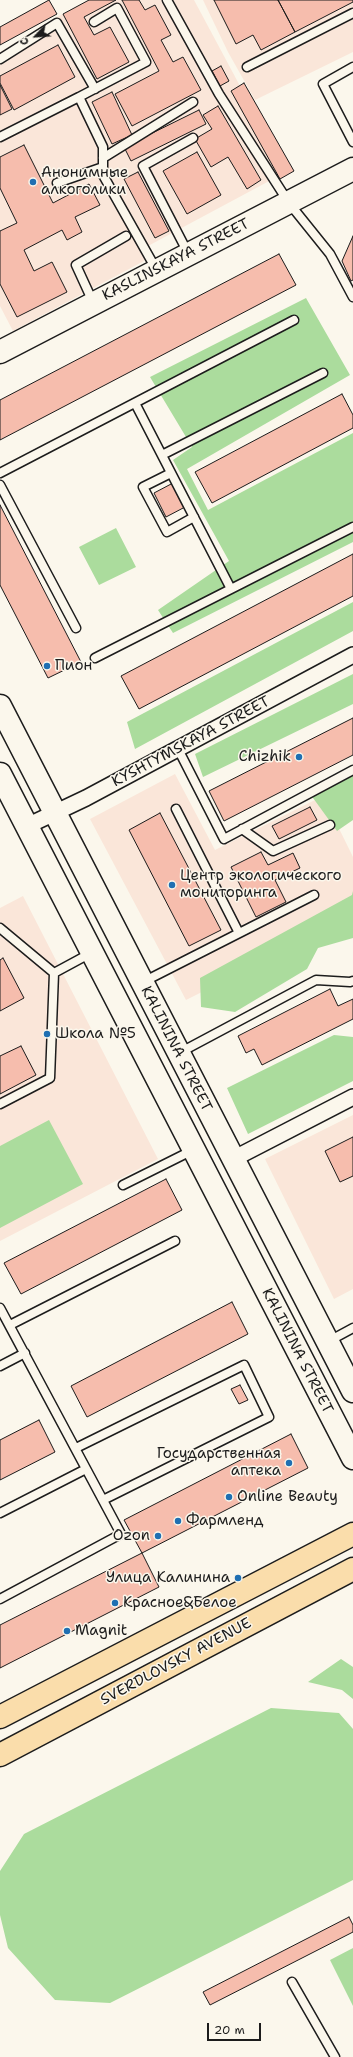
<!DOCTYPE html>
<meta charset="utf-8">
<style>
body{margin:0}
#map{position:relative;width:353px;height:2057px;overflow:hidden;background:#fbf7ec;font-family:"Shantell Sans",sans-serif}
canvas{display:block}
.north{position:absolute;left:16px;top:16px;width:40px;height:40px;-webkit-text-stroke:3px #fbf7ec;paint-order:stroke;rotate:245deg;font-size:11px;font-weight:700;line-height:16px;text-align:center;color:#1c1c1c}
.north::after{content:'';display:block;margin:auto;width:14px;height:18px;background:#1c1c1c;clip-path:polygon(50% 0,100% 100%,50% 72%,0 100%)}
.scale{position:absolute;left:207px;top:2023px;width:54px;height:18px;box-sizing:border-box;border:2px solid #1c1c1c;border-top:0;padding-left:5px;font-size:12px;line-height:14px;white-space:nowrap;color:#1c1c1c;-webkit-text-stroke:3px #fbf7ec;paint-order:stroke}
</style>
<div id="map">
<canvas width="353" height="2057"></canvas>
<div class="north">С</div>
<div class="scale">20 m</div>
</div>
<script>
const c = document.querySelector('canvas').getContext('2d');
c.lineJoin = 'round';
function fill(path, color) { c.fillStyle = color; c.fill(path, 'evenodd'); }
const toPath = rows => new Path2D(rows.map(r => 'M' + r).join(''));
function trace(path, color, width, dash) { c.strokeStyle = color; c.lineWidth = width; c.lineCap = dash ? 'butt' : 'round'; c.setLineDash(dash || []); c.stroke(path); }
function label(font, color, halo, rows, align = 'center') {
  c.font = font + ' "Shantell Sans",sans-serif'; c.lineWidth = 3; c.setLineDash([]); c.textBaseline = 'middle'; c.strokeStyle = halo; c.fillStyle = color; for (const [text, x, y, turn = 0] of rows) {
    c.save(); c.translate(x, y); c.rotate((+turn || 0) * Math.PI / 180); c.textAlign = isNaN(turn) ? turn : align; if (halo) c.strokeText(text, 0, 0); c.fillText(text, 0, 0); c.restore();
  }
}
const built = toPath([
 [90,0,194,0,286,172,148,246,144,261,13,331,0,306,0,52,59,16],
 [203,0,353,0,353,52,255,100,228,52],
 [175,774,215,850,323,796,353,857,353,916,186,1000,90,819],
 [23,896,158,1159,0,1241,0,908],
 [353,1115,353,1289,334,1299,265,1159]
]);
const green = toPath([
 [306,298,350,375,187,469,208,510,353,433,353,542,173,633,158,610,229,561,173,460,192,447,150,377],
 [116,528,136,567,99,585,79,547],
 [353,602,353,631,135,749,127,722],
 [353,674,353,704,203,777,195,754],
 [353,773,353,820,337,831,308,791],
 [353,891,353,938,318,948,307,969,235,1012,201,1007,200,978,352,895],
 [334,1035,353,1037,353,1081,248,1134,227,1088],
 [49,1120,83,1184,0,1228,0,1146],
 [341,1659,353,1667,353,1699,342,1690,308,1682],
 [271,1708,339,1713,353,1729,353,1880,110,2003,55,2000,8,1948,0,1915,0,1871,24,1834],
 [353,1948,353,2006,330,1960]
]);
const building = toPath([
 [49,0,57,14,0,45,0,27,49,0],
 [89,0,116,0,84,17,94,35,110,27,129,62,97,79,63,14,89,0],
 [122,0,139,0,145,10,155,5,171,35,161,40,173,62,183,57,201,90,132,126,115,94,159,71,122,0],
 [214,0,278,0,295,32,261,50,253,35,236,44,214,0],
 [278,0,353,0,353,2,295,32,278,0],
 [58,45,75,77,14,110,0,83,0,76,58,45],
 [221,66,229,81,220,86,212,71,221,66],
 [244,83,294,171,280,179,231,91,244,83],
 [0,85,12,109,0,115,0,85],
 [112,92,132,135,112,144,92,102,112,92],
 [218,106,261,180,247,189,228,157,211,167,195,139,212,129,203,115,218,106],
 [199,110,206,124,131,161,124,147,199,110],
 [24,145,53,203,89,184,100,205,75,217,82,232,67,240,62,230,24,250,34,271,52,262,67,292,17,317,0,284,0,231,17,223,0,188,0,157,24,145],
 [197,152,221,195,187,214,163,171,197,152],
 [138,172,169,231,155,238,124,179,138,172],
 [353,236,353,280,351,281,342,261,353,236],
 [279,254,296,285,0,440,0,400,279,254],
 [342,394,353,415,353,428,212,503,195,472,342,394],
 [173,483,185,507,166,517,154,493,173,483],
 [0,505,81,662,48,678,0,585,0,505],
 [353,554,353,596,139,709,121,676,353,554],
 [353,718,353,755,224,821,209,791,353,718],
 [310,807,317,820,279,839,272,826,310,807],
 [160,813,221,930,189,946,129,830,160,813],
 [261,852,268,865,293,853,300,868,275,880,286,902,256,917,231,867,261,852],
 [3,958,24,998,0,1011,0,960,3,958],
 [330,989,338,1006,353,999,353,1019,262,1065,254,1049,246,1053,238,1036,330,989],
 [21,1046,36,1075,0,1094,0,1056,21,1046],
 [353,1137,353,1176,340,1182,325,1151,353,1137],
 [166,1179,182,1210,21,1294,4,1263,166,1179],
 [232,1302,248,1334,87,1417,71,1386,232,1302],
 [240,1385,248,1400,239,1404,231,1389,240,1385],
 [39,1420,55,1452,0,1480,0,1440,39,1420],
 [291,1434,308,1468,142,1553,124,1520,291,1434],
 [142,1553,159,1587,0,1668,0,1625,142,1553],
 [349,1917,353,1925,353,1932,210,2005,203,1992,349,1917]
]);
const service = toPath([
 [167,0,219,94,289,203,330,254,353,297],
 [0,59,57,23,95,89],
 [247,67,353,13],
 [353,67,323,84,353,142],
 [79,97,146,62,117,8,94,22],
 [0,137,79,97,103,147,103,175,156,269],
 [103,158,193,102],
 [57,183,103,167],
 [188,253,143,166,193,138],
 [93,302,76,265,126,236],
 [135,403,231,589],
 [162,455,323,373],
 [0,473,294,320],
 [171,473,143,487,167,532,194,517],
 [0,485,76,628],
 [95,658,353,527],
 [178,749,224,839,353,770],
 [176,809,239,933],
 [242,829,273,851,330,825],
 [0,928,54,973],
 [54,973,91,953],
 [143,982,314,895],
 [179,1053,316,980,350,982,353,981],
 [0,1104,50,1078,54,973],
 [123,1185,193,1150],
 [0,1308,121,1534,0,1599],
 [10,1325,175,1241],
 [329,1341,353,1328],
 [0,1366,25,1353],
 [76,1448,244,1365,269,1417,103,1500],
 [0,1513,86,1469],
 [292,1982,335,2057]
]);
const minor = toPath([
 [27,826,86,798,353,655],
 [233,1159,353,1097]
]);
const secondary = toPath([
 [0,352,353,169],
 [0,706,353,1391],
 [0,774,353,1458]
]);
const primary = toPath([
 [0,1717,353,1534],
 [0,1755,353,1569]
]);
const markers = [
 [33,182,4,"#1f6fb2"],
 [47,666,4,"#1f6fb2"],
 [299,757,4,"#1f6fb2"],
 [172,885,4,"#1f6fb2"],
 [47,1034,4,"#1f6fb2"],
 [289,1463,4,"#1f6fb2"],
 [229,1497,4,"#1f6fb2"],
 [178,1521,4,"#1f6fb2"],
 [158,1536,4,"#1f6fb2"],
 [238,1578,4,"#1f6fb2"],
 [115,1603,4,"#1f6fb2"],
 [67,1631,4,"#1f6fb2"]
];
const poiNames = [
 ["Анонимные",41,173],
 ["алкоголики",41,190],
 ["Пион",55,666],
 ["Chizhik",291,757,"right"],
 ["Центр экологического",180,876],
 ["мониторинга",180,893],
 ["Школа №5",55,1034],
 ["Государственная",281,1454,"right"],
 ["аптека",281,1471,"right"],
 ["Online Beauty",237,1497],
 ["Фармленд",186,1521],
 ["Ozon",150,1536,"right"],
 ["Улица Калинина",230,1578,"right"],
 ["Красное&Белое",123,1603],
 ["Magnit",75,1631]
];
const streetNames = [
 ["KASLINSKAYA STREET",176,260,-27],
 ["KYSHTYMSKAYA STREET",191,742,-28],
 ["KALININA STREET",176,1049,63],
 ["KALININA STREET",297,1351,63],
 ["SVERDLOVSKY AVENUE",176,1662,-28]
];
fill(built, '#fae6d9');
fill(green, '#abdc9d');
fill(building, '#f6bdad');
trace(building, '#1c1c1c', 1);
trace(service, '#1c1c1c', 11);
trace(minor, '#1c1c1c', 18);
trace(secondary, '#1c1c1c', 25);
trace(primary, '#1c1c1c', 25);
trace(service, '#fbf7ec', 8);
trace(minor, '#fbf7ec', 15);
trace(secondary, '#fbf7ec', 22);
trace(primary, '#faddab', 22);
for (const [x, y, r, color] of markers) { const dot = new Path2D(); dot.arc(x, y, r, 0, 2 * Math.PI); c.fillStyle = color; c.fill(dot); trace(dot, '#fbf7ec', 1.5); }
label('15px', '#1c1c1c', '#fbf7ec', poiNames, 'left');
label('15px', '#1c1c1c', '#fbf7ec', streetNames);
</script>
